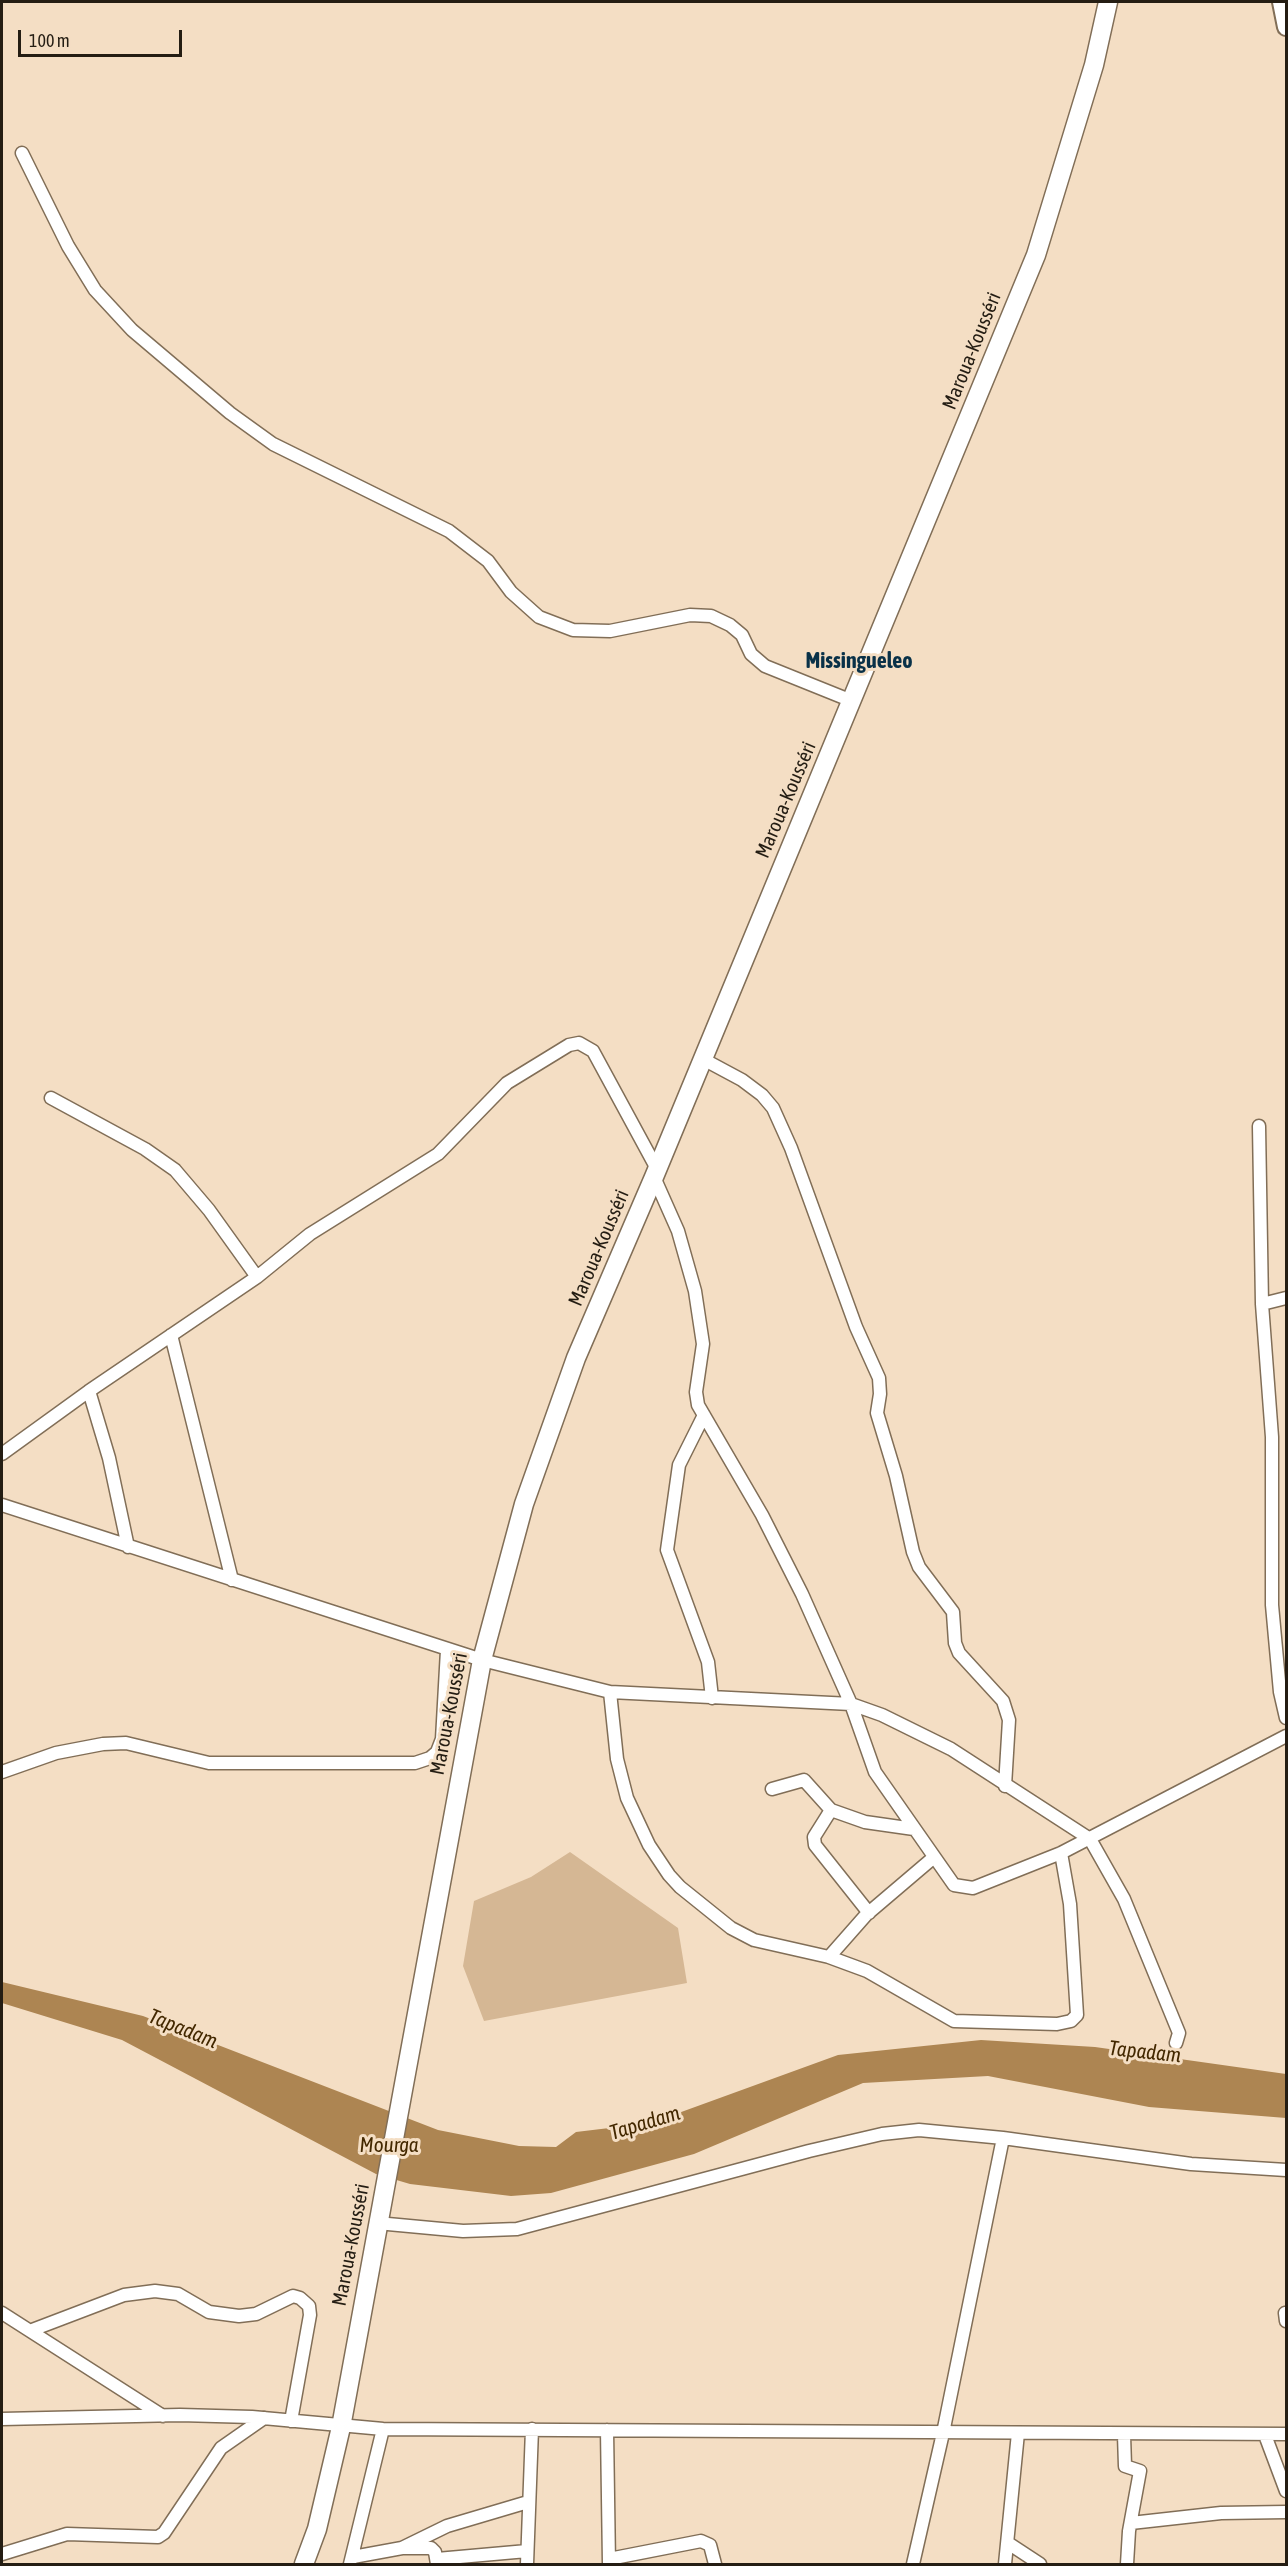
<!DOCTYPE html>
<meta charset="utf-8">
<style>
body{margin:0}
#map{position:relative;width:1288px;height:2566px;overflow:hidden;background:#f4dec4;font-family:"Asap Condensed",sans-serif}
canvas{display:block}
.frame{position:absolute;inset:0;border:3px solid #241d13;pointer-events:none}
.scale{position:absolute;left:18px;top:30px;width:164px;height:27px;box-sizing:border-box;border:3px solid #241d13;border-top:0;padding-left:8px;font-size:18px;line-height:21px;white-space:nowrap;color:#241d13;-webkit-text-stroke:4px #f4dec4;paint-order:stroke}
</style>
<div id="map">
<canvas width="1288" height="2566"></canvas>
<div class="frame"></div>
<div class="scale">100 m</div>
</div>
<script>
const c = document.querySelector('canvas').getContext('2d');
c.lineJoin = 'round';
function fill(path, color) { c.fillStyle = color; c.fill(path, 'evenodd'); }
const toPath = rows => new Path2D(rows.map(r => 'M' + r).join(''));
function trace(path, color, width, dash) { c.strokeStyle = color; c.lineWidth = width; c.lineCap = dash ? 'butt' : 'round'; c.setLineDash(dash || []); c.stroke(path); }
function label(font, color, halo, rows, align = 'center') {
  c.font = font + ' "Asap Condensed",sans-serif'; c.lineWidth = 6; c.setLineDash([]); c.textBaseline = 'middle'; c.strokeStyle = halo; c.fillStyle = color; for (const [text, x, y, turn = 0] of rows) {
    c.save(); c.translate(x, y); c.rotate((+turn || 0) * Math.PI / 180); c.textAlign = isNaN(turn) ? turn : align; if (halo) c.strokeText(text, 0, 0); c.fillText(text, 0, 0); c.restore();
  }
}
const green = toPath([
 [570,1852,678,1928,687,1983,484,2021,463,1966,474,1901,531,1877]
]);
const water = toPath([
 [2,1982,143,2016,438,2130,519,2146,556,2147,576,2132,651,2123,838,2055,981,2040,1095,2047,1286,2074,1286,2118,1149,2107,988,2076,863,2083,694,2154,551,2193,511,2196,410,2184,376,2174,122,2040,2,2003]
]);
const minor = toPath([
 [22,153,68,246,95,290,132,330,230,413,273,444,449,531,488,561,511,592,539,617,573,630,610,631,690,615,711,616,730,625,742,635,751,654,765,666,852,701],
 [701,1058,742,1080,762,1095,773,1108,791,1148,856,1327,879,1378,880,1394,877,1413,896,1476,913,1552,919,1567,953,1612,955,1643,959,1653,1003,1701,1009,1720,1005,1786],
 [51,1098,145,1149,175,1170,209,1210,257,1277],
 [1259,1126,1262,1304,1272,1437,1272,1605,1280,1692,1286,1718],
 [654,1177,678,1231,695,1291,703,1344,696,1392,698,1405,762,1515,802,1594,851,1704,875,1772,954,1885,973,1888,1061,1853,1286,1736],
 [1262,1304,1286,1298],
 [171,1335,232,1580],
 [89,1391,109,1458,128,1547],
 [704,1415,679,1465,667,1550,708,1662,712,1698],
 [2,1454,89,1391,257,1277,310,1234,438,1154,507,1083,569,1045,579,1043,593,1051,657,1169],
 [2,1505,482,1660,610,1692,851,1704,882,1715,951,1749,1090,1839,1124,1899,1179,2033,1176,2043],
 [610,1692,617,1759,627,1798,649,1845,669,1875,680,1887,731,1928,754,1940,829,1957],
 [2,1772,56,1753,103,1744,126,1743,209,1763,415,1763,430,1758,437,1752,442,1739,447,1650],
 [772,1789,804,1780,831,1810,865,1822,914,1829],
 [831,1810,814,1837,815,1845,869,1913],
 [933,1858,866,1915,829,1957,867,1971,954,2021,1057,2024,1071,2021,1077,2015,1070,1904,1061,1853],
 [377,2223,463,2231,517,2229,809,2151,882,2134,919,2130,1003,2138,1191,2164,1286,2170],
 [2,2313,163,2416],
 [1285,2313,1286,2321],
 [32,2330,124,2295,155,2291,178,2294,209,2312,239,2316,256,2314,293,2296,300,2298,309,2306,310,2315,291,2421],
 [2,2419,180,2415,252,2417,383,2429,1286,2434],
 [607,2430,609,2564],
 [1124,2435,1125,2466,1140,2471,1129,2531,1127,2564],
 [1265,2435,1286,2491],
 [1131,2523,1221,2513,1286,2512],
 [1008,2543,1040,2564],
 [402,2548,447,2526,528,2502],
 [2,2554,67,2534,158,2537,164,2533,221,2448,264,2418],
 [353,2557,402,2548,431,2548,435,2552,437,2564],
 [437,2559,527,2551],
 [609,2559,701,2541,710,2545,715,2564],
 [350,2564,383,2429],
 [527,2564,532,2429],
 [913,2564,943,2433,1003,2138],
 [1005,2564,1018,2433]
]);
const major = toPath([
 [1281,2,1286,27]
]);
const highway = toPath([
 [304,2564,317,2529,341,2427,482,1660,524,1504,576,1358,654,1177,1036,255,1094,65,1108,2]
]);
const streetNames = [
 ["Maroua-Kousséri",972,351,-68],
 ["Maroua-Kousséri",786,800,-67],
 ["Maroua-Kousséri",599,1248,-67],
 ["Maroua-Kousséri",449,1714,-79],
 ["Maroua-Kousséri",351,2245,-79]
];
const waterNames = [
 ["Tapadam",183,2029,22],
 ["Tapadam",1145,2052,6],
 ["Tapadam",645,2123,-17],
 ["Mourga",389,2145]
];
const quarterNames = [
 ["Missingueleo",859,661]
];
fill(green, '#d5b794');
fill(water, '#ad8552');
trace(minor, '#816e57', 15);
trace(major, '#816e57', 20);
trace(highway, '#816e57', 21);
trace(minor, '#fff', 12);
trace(major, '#fff', 16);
trace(highway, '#fff', 18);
label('20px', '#241d13', '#f4dec4', streetNames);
label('italic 21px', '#432800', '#f4dec4', waterNames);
label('bold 22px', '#093148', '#f4dec4', quarterNames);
</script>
